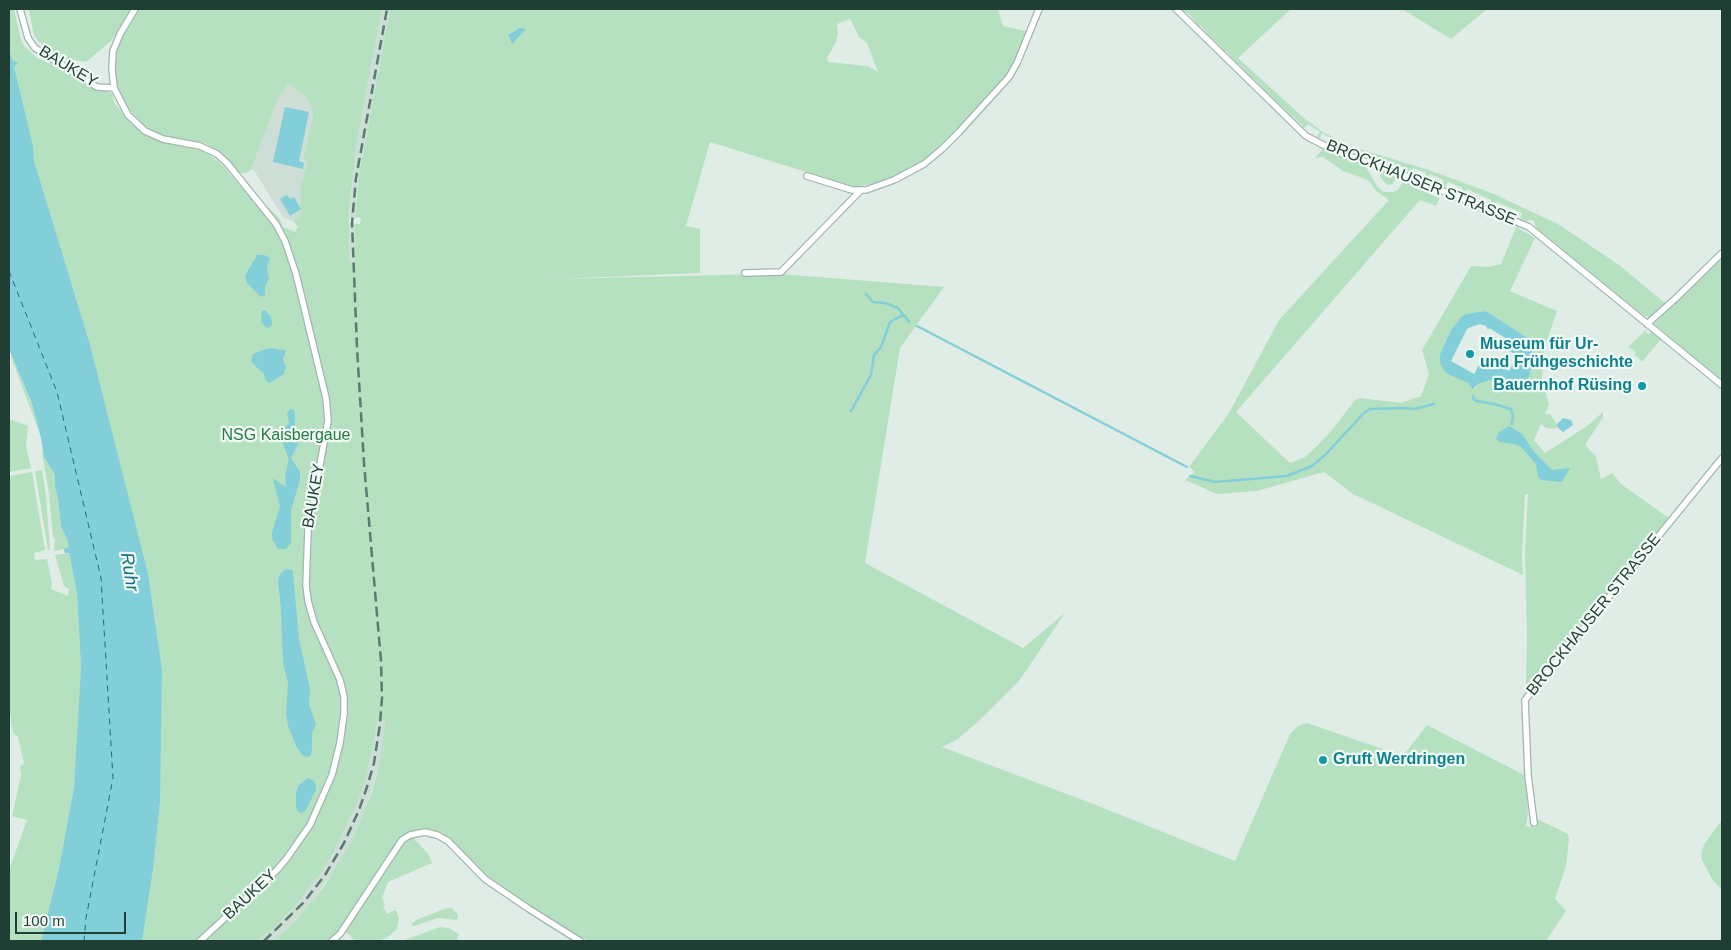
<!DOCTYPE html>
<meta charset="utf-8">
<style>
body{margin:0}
#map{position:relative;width:1731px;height:950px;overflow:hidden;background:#e0ede7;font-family:Arial,sans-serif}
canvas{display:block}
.frame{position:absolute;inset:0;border:10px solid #1f3f35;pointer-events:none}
.scale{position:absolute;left:15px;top:912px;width:111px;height:22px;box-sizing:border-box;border:2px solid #1f3f35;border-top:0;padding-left:6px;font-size:15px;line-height:18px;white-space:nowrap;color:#1f3f35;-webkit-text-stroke:4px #f1f9f5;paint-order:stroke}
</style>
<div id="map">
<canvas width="1731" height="950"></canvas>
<div class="frame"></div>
<div class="scale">100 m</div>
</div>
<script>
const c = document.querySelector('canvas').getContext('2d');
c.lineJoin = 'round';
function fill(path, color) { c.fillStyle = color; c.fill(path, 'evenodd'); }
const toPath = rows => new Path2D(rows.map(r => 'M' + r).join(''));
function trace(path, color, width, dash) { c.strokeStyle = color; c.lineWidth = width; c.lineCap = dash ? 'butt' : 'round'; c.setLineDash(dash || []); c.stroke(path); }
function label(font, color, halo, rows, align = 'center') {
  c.font = font + ' Arial,sans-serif'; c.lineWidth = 4.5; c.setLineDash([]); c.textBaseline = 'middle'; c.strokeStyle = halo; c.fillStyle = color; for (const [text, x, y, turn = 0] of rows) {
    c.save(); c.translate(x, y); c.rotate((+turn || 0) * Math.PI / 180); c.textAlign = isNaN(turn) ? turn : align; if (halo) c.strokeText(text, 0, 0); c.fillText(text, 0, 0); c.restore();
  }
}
const built = toPath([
 [382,9,390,9,362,157,357,189,355,218,349,218,357,142],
 [289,82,306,97,310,103,313,114,303,159,308,161,301,186,300,216,293,221,283,217,252,167,278,97],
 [349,223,355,223,388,704,386,729,379,765,365,811,352,841,335,870,308,906,280,936,274,941,258,941,264,934,266,935,276,926,299,901,321,873,334,851,359,799,371,756,376,725,378,700,355,374,348,258]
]);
const green = toPath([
 [9,9,14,9,21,40,25,47,37,58,55,65,96,89,112,93,114,102,123,114,131,124,149,136,160,142,202,151,210,155,223,166,241,187,268,207,279,218,283,227,295,232,298,227,293,221,300,216,301,186,308,161,303,159,313,115,310,103,306,97,289,83,278,98,252,167,253,169,246,173,239,173,223,156,207,144,159,135,143,124,127,107,119,91,115,71,116,53,123,36,139,9,382,9,357,142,349,212,349,262,355,263,355,224,360,224,361,218,355,217,359,174,390,9,998,9,1003,26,1026,31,1016,62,1009,77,959,132,923,163,894,180,854,187,710,142,686,226,700,229,700,273,556,279,761,274,773,276,781,274,944,287,900,348,865,563,1023,648,1065,613,1019,681,981,719,958,739,942,747,1096,805,1235,861,1290,734,1298,726,1307,723,1403,756,1427,725,1526,776,1528,814,1526,826,1536,828,1537,819,1568,834,1569,839,1566,866,1555,899,1566,911,1546,941,588,941,529,908,486,878,449,840,429,832,401,839,394,846,372,882,337,933,327,941,274,941,294,922,323,888,352,841,372,792,379,765,386,720,377,720,371,756,365,780,359,799,334,851,321,873,299,901,276,926,266,935,264,934,258,941,119,941,45,254,14,67,17,63,12,60,9,47],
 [850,19,859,37,867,43,878,72,868,66,828,62,827,58,836,42,838,33,837,24],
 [1183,9,1291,9,1238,58,1304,118,1321,131,1350,146,1429,170,1494,194,1558,224,1619,265,1666,304,1650,317,1642,315,1536,228,1534,221,1530,220,1526,221,1520,218,1522,213,1497,202,1495,207,1490,205,1491,200,1467,189,1464,195,1461,193,1463,188,1448,182,1445,187,1442,186,1444,180,1430,174,1427,180,1424,178,1426,173,1413,168,1411,173,1407,171,1408,169,1396,165,1394,166,1395,163,1383,159,1338,145,1337,147,1334,146,1336,141,1322,133,1319,139,1317,137,1320,132,1308,124,1303,129,1301,127,1302,125,1292,116,1290,117,1287,114,1288,112,1278,103,1277,104,1273,101,1274,99,1265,90,1264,91,1260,88,1261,86,1252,77,1251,79,1247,76,1249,74,1239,64,1238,66,1234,62,1235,61,1226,51,1224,52,1220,49,1221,47,1212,38,1211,39,1208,36,1209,35,1200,25,1198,27,1194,23,1195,21,1187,12,1185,13,1182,10],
 [1402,9,1487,9,1451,39],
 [29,10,29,9,131,9,112,40,86,62,52,56,34,36],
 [1323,149,1365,165,1377,186,1384,192,1393,192,1398,190,1402,183,1403,176,1412,180,1410,186,1419,190,1422,185,1426,186,1424,191,1437,197,1440,191,1442,192,1436,206,1420,200,1236,412,1290,463,1305,457,1317,446,1332,430,1355,400,1360,398,1401,403,1421,396,1429,374,1422,350,1471,266,1488,267,1501,264,1516,227,1535,238,1510,291,1557,311,1544,350,1542,379,1549,405,1545,414,1550,414,1557,424,1557,427,1554,429,1546,428,1541,424,1534,440,1545,453,1587,426,1603,412,1603,417,1585,445,1596,457,1601,479,1612,473,1621,484,1669,518,1530,688,1526,687,1526,683,1527,638,1525,551,1528,494,1525,494,1522,558,1523,575,1353,494,1324,472,1257,491,1217,494,1185,480,1195,472,1189,467,1229,413,1279,320,1389,200,1376,191,1368,180,1343,171,1323,157,1315,158],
 [1486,311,1534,343,1535,347,1530,374,1510,385,1490,380,1478,384,1475,389,1440,354,1451,330,1462,316,1466,314],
 [1382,171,1394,175,1395,180,1393,184,1388,185,1384,182,1380,176],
 [1722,257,1722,381,1654,324],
 [1647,329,1646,333,1648,334,1650,334,1651,331,1661,339,1642,362,1638,357,1634,356,1636,352,1631,348,1630,350,1629,346],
 [12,356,32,405,40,434,11,357],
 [9,419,28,426,26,446,31,468,9,472],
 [43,450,44,457,55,475,55,488,58,498,61,527,67,539,69,548,54,551,55,538,53,538,49,494,42,452],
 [42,470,46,495,50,549,48,550,35,471],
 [32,472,45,550,34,553,35,560,47,559,52,583,51,589,68,596,69,589,64,586,55,555,69,553,77,594,81,668,79,725,74,787,59,868,41,941,9,941,9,870,27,820,12,816,21,776,20,766,24,764,18,737,13,733,9,708,9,476],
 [1722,820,1722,890,1712,879,1701,858,1702,850,1705,843],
 [413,837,429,855,432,863,388,882,382,898,385,905,383,906,387,914,395,910,393,906,395,908,399,918,397,929,388,937,379,941,355,941,346,932,346,925,376,885,398,849],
 [447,908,452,908,454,910,458,915,457,920,438,918,414,926,411,925,416,920],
 [440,927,449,928,459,934,457,940,453,941,402,941]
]);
const water = toPath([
 [520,28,526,29,512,44,508,35],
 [9,47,12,60,18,63,14,67,33,146,34,161,90,345,148,574,162,670,160,801,153,869,142,941,41,941,59,868,74,787,81,668,77,594,69,553,65,553,64,551,64,549,69,547,67,539,61,527,58,498,55,488,55,475,44,457,41,438,32,404,9,349],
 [285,107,309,112,299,161,304,163,303,169,273,162],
 [287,195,290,199,294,197,301,209,290,216,280,199],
 [257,255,264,255,270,258,267,267,269,279,265,286,265,295,261,297,247,283,245,276],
 [265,310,271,317,272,324,270,327,266,328,261,321,262,311],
 [1486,311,1535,343,1530,374,1527,379,1519,385,1490,380,1478,384,1473,389,1468,383,1448,374,1443,369,1440,363,1440,354,1451,330,1462,316,1466,314],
 [1480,324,1486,326,1488,330,1489,328,1510,341,1507,349,1517,356,1509,371,1484,356,1474,374,1451,361,1467,329,1471,327],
 [273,348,280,350,286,350,283,360,286,367,284,374,269,383,265,380,264,374,251,362,253,354,266,349],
 [291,409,294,410,295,413,295,426,298,434,299,442,291,458,300,472,300,480,291,510,291,543,286,549,278,549,272,539,272,532,280,506,273,479,274,479,286,487,285,476,289,459,281,439,284,429,289,423,287,412],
 [1563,418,1571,420,1573,425,1563,432,1557,427,1557,424],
 [1509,426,1522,434,1534,452,1552,470,1570,468,1562,482,1541,480,1538,477,1536,464,1521,447,1514,444,1500,442,1496,439,1499,432],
 [286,569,292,570,293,573,299,639,310,689,309,704,316,725,312,733,312,749,311,755,308,757,303,756,297,748,288,726,286,714,288,683,283,663,281,609,278,581,280,574],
 [308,778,313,780,316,785,316,790,306,810,302,813,298,812,296,807,296,792,299,785]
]);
const stream = toPath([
 [866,294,873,302,885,303,898,308,904,316],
 [917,326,1187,467],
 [1473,396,1474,400,1477,401,1494,404,1511,409,1513,416,1512,424],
 [851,411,871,375,874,355,881,347,890,322,901,316,905,316,909,322],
 [1190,476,1215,482,1287,476,1312,466,1325,455,1364,413,1370,409,1403,408,1415,409,1434,404]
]);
const ferry = toPath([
 [9,271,57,392,101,578,113,778,86,918,84,941]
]);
const street = toPath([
 [20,9,28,38,35,48,97,87,114,88],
 [135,9,120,34,113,51,112,69,114,88,128,115,145,131,163,139,200,146,217,154,227,163,276,224,285,241,296,274,326,398,328,421,308,530,306,585,308,601,314,622,340,680,344,697,344,714,340,743,332,775,310,825,287,858,277,870,200,941],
 [1176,9,1306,136,1335,151,1412,178,1529,227,1722,385],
 [807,176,852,190,866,190,894,180,924,164,942,149,959,132,1009,77,1017,63,1039,9],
 [745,273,781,272,861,190],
 [1647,324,1675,299,1722,253],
 [1534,823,1528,775,1525,700,1722,458],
 [332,941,340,934,402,840,410,835,425,832,437,835,448,841,485,879,529,909,580,941]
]);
const rail = toPath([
 [264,941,304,902,325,875,344,843,359,810,367,787,374,763,380,724,382,698,381,661,364,463,357,348,352,223,356,178,387,9]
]);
const markers = [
 [1470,354,5,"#0f9aa8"],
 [1642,386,5,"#0f9aa8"],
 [1323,760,5,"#0f9aa8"]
];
const streetNames = [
 ["BAUKEY",68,67,31],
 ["BROCKHAUSER STRASSE",1421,183,22],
 ["BAUKEY",314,496,-80],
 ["BROCKHAUSER STRASSE",1594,615,-51],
 ["BAUKEY",250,895,-43]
];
const cultureNames = [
 ["Museum für Ur-",1480,345],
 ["und Frühgeschichte",1480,363],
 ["Bauernhof Rüsing",1632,386,"right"],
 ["Gruft Werdringen",1333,760]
];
const parkNames = [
 ["NSG Kaisbergaue",286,436]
];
const waterNames = [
 ["Ruhr",129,572,81]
];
fill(built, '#ceddd6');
fill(green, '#b6e1c0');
fill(water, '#82ced9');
trace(stream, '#82ced9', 2.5);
trace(ferry, '#127482', 1, [6, 5]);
trace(street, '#a2b5ae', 8);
trace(street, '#fff', 5.5);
trace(rail, '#597b71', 2.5, [10, 5]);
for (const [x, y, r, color] of markers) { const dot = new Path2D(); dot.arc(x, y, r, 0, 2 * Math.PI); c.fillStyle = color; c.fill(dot); trace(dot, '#f1f9f5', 2); }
label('16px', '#1f3f35', '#f1f9f5', streetNames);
label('bold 16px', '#0d838f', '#f1f9f5', cultureNames, 'left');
label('16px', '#247b43', '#f1f9f5', parkNames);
label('italic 18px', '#127482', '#f1f9f5', waterNames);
</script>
